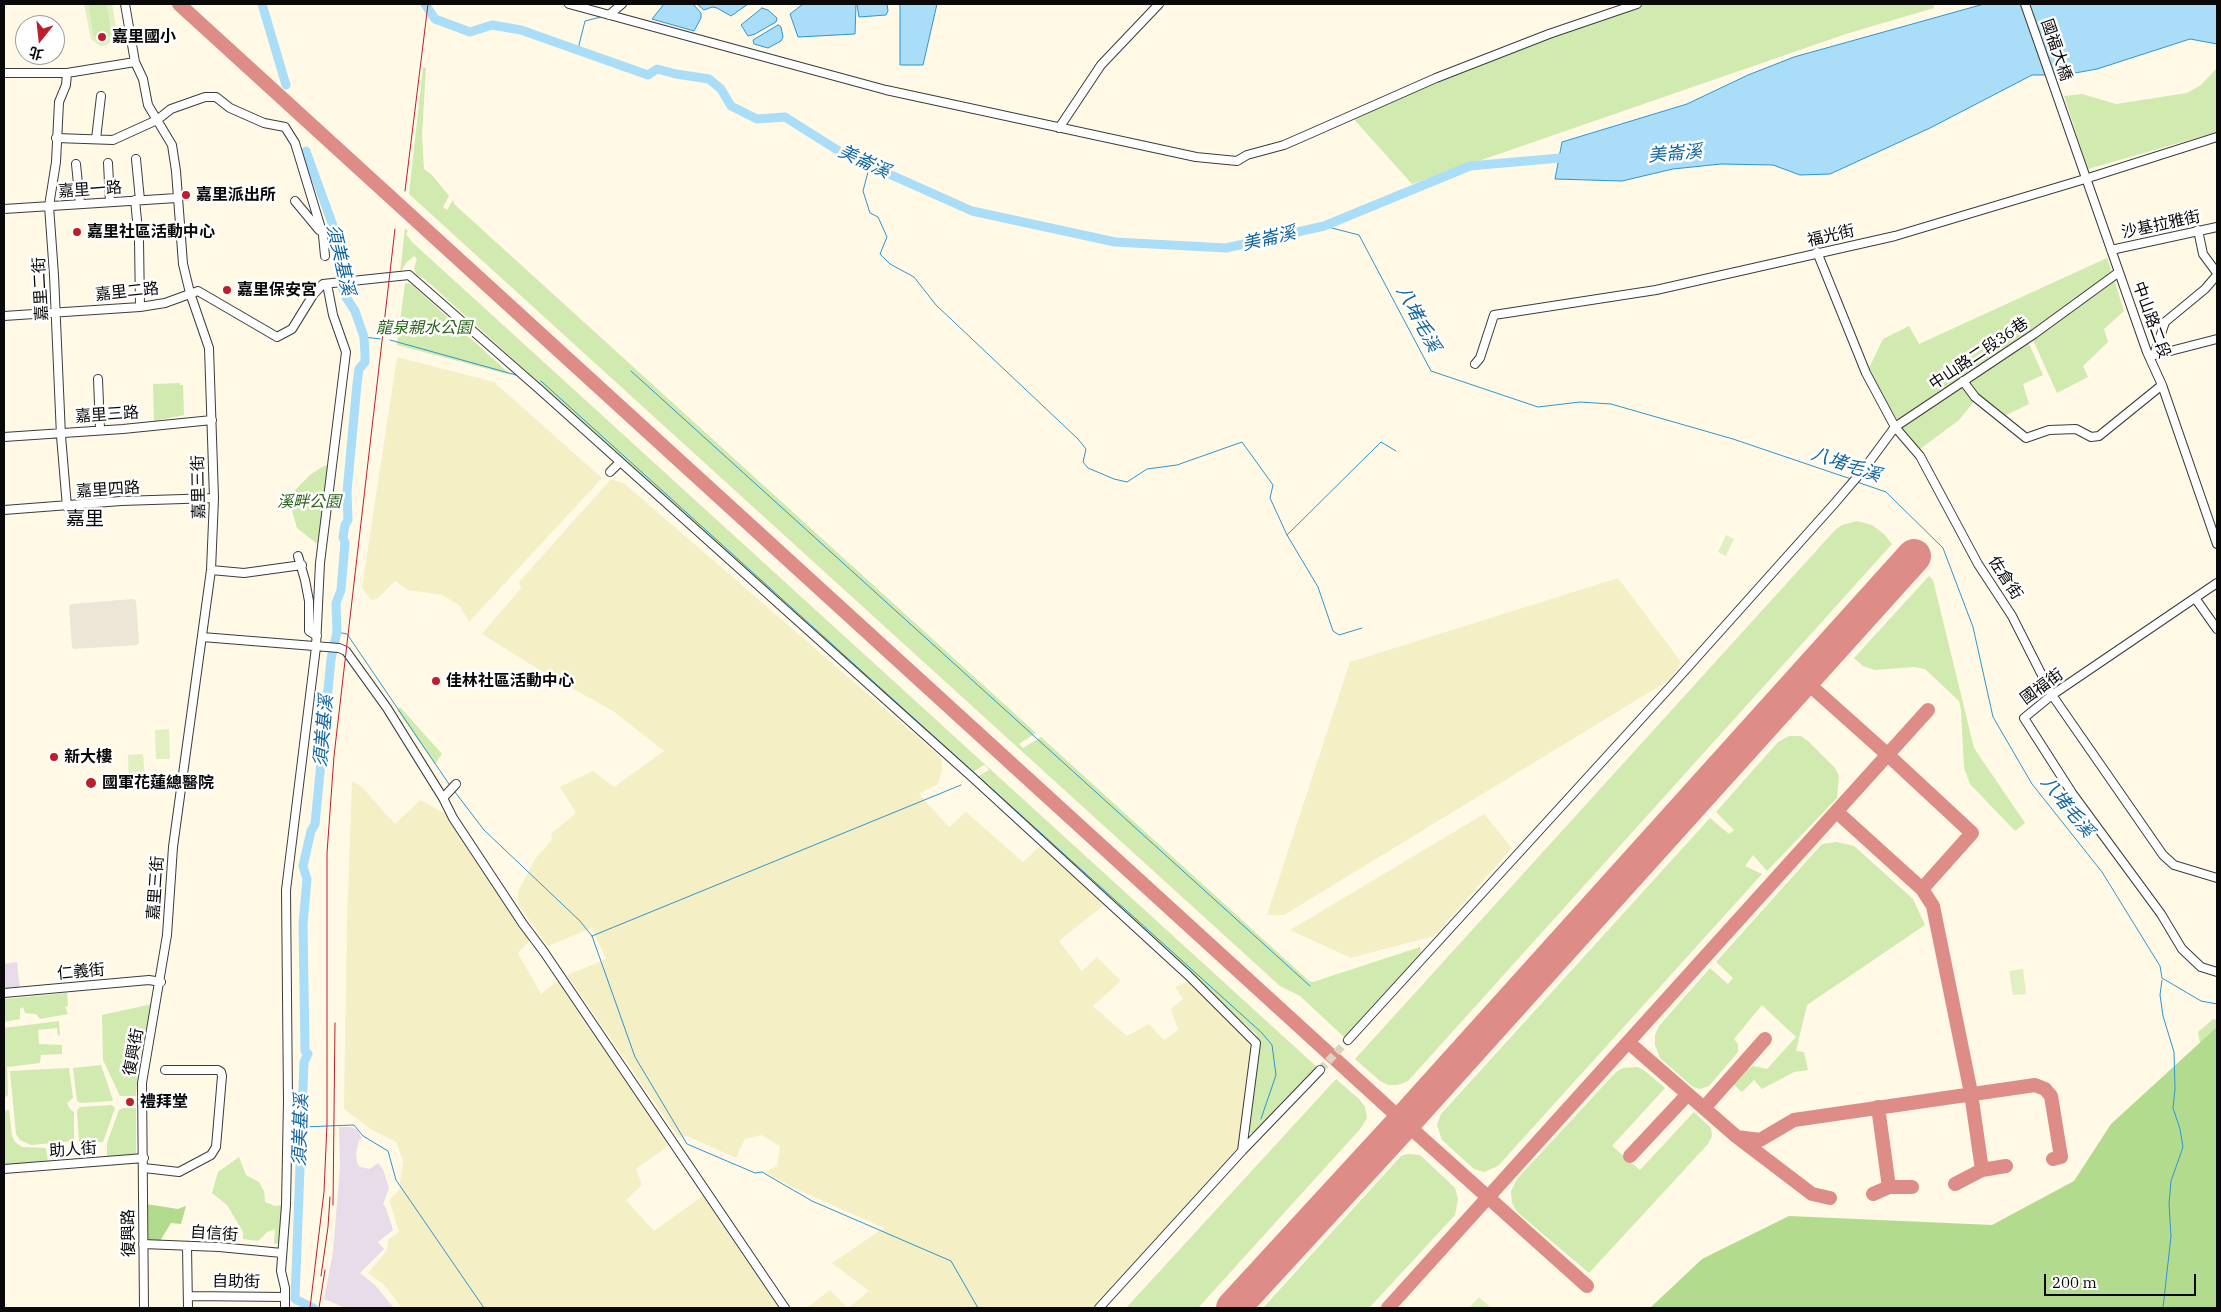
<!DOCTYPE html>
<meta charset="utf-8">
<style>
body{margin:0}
#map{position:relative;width:2221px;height:1312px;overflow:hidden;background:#fff9e6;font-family:"IBM Plex Serif","Noto Sans TC",serif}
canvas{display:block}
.frame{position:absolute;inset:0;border:5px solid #090909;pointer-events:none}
.north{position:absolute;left:15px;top:15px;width:50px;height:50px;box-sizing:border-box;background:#fff;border:1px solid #9d9d9d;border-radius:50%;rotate:196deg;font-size:14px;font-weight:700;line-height:20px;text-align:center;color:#090909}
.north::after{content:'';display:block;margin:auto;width:18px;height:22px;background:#bd1e2b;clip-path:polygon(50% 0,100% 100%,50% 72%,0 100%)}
.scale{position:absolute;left:2044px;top:1274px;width:152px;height:22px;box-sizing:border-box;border:2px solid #090909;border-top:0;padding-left:6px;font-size:15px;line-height:18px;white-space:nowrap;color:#090909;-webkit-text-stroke:4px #fff;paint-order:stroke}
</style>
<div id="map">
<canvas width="2221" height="1312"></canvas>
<div class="frame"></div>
<div class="north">北</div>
<div class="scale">200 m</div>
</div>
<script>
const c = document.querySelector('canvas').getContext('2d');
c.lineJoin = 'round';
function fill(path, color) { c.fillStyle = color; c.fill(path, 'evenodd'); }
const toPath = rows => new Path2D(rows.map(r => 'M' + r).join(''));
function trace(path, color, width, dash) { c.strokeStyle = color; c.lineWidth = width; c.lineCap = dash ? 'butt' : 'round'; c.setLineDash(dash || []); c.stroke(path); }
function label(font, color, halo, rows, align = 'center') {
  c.font = font + ' "IBM Plex Serif","Noto Sans TC",serif'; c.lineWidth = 5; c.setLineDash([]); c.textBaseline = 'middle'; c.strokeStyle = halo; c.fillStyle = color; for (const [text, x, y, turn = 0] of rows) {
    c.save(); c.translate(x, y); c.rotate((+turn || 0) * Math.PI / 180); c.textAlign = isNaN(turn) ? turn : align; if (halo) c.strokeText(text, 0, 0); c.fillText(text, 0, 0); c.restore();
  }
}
const industrial = toPath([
 [17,962,20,989,4,991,4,964],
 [339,1127,351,1127,357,1130,362,1138,359,1140,356,1153,357,1163,360,1167,370,1169,378,1163,383,1169,389,1188,383,1204,386,1208,393,1230,378,1242,384,1249,360,1273,375,1285,394,1308,345,1308,324,1299,333,1252,340,1167]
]);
const farmland = toPath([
 [397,357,494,382,602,478,469,622,459,605,442,595,408,590,395,581,377,599,371,600,362,588],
 [611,479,625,484,936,753,942,760,942,771,938,784,919,794,949,827,966,812,1023,862,1041,845,1105,904,1059,941,1082,971,1097,957,1121,981,1093,1006,1127,1036,1149,1024,1164,1040,1178,1030,1171,1009,1183,999,1175,987,1190,981,1253,1041,1243,1152,1099,1308,806,1308,830,1290,848,1308,869,1291,832,1263,884,1228,794,1188,765,1172,777,1166,780,1146,761,1135,745,1139,736,1158,687,1136,679,1138,567,975,606,959,592,928,548,946,518,904,518,892,535,859,552,840,551,834,576,813,560,787,593,771,614,787,664,751,613,711,538,669,482,634,521,588,519,582],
 [1618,578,1681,662,1671,679,1284,915,1267,915,1350,662],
 [352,781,361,786,395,824,420,800,448,815,531,939,518,953,541,994,559,980,671,1144,636,1169,642,1185,626,1200,654,1231,704,1195,781,1308,402,1308,384,1285,368,1273,387,1250,388,1240,399,1232,389,1200,399,1190,403,1161,396,1142,372,1130,344,1109,347,920],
 [1484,814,1512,848,1434,936,1351,958,1290,930]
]);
const green = toPath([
 [88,4,107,4,112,33,105,42,99,41,93,35],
 [1638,4,1933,4,1934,8,1846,34,1412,184,1351,116,1612,11],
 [423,67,426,68,422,135,424,169,432,175,449,196,443,207,447,210,453,200,454,204,1036,733,1019,744,1023,748,1041,737,1309,981,1313,982,1420,947,1421,956,1345,1038,1300,996,1280,986,409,194],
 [2217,68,2217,132,2088,169,2064,96,2082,94,2116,104,2187,93,2201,85],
 [405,228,408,231,406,234,412,242,1318,1068,1257,1135,1249,1132,1259,1041,1256,1034,975,778,989,770,987,767,984,765,970,774,426,280,416,274,414,268,417,259,414,256,406,263,400,273],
 [2107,258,2112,272,2026,337,2043,375,2023,384,2029,404,2002,417,1977,398,1959,420,1916,452,1868,370,1883,339,1909,326,1919,344],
 [2114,279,2124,311,2104,329,2108,342,2083,366,2088,377,2057,393,2033,340],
 [405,283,411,284,511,375,397,345],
 [180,383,180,385,183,385,184,415,154,421,153,384],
 [331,464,321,547,297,528,290,504,295,490,310,475,322,467],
 [1857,521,1872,525,1884,534,1892,544,1408,1081,1398,1085,1388,1085,1380,1081,1355,1059,1836,529,1842,525],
 [1929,576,1933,580,1974,748,2025,823,2015,831,1970,784,1964,768,1961,710,1959,701,1925,669,1914,667,1875,670,1863,666,1854,658],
 [400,707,442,754,435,764,397,710],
 [1789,736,1801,736,1809,742,1835,768,1839,776,1837,798,1767,871,1753,855,1745,866,1762,874,1498,1166,1484,1172,1474,1169,1442,1140,1437,1125,1441,1114,1710,818,1729,834,1734,830,1716,812,1778,742],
 [1837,842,1854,846,1913,899,1925,925,1807,1005,1796,1051,1804,1052,1808,1070,1794,1072,1762,1089,1754,1080,1742,1092,1733,1084,1747,1069,1753,1066,1767,1069,1796,1037,1762,1005,1734,1039,1738,1044,1738,1052,1709,1086,1700,1089,1693,1087,1660,1058,1655,1045,1655,1035,1659,1026,1710,968,1728,984,1733,978,1716,962,1822,844],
 [67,993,68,1006,65,1007,68,1014,40,1019,36,1014,25,1013,23,1007,20,1009,20,1019,4,1022,4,999],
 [152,1004,138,1064,136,1096,120,1096,103,1060,102,1015],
 [2213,1019,2217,1020,2217,1056,2201,1048,2198,1032],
 [59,1021,60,1035,58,1036,57,1028,38,1030,39,1044,62,1045,62,1054,41,1055,40,1063,7,1067,8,1095,4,1098,4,1028],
 [101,1065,113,1100,111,1101,81,1103,77,1101,73,1068],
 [1638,1067,1645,1071,1665,1088,1612,1146,1640,1170,1694,1112,1711,1128,1712,1136,1708,1144,1589,1273,1517,1212,1512,1203,1511,1191,1517,1179,1616,1072,1623,1068],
 [69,1068,73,1098,67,1103,70,1109,74,1112,74,1141,31,1145,20,1140,16,1134,10,1071],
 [1336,1079,1359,1099,1365,1107,1367,1118,1361,1128,1198,1308,1126,1308],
 [112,1105,115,1108,103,1142,79,1143,77,1110,80,1107],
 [123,1108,136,1108,136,1157,110,1158,107,1155,107,1143,119,1110],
 [9,1110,12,1136,15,1142,22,1147,46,1148,48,1161,4,1165,4,1111],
 [1408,1154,1420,1155,1455,1188,1458,1199,1455,1215,1369,1308,1263,1308,1401,1156],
 [239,1157,246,1175,259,1182,264,1191,265,1202,275,1206,282,1205,280,1243,274,1244,275,1229,267,1232,258,1241,243,1239,243,1232,227,1205,212,1193,218,1172]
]);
const forest = toPath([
 [2217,1027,2217,1308,1650,1308,1702,1259,1789,1216,1992,1225,2074,1181,2111,1124],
 [146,1204,178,1209,186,1206,181,1224,171,1223,160,1241,147,1240]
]);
const pitch = toPath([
 [84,4,88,4,93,35,97,40,102,42,108,39,112,33,107,4,112,4,117,33,116,37,107,45,100,46,91,39],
 [1726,535,1734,539,1726,556,1718,552],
 [169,729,170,759,156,759,155,730],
 [143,754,145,780,129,781,128,755],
 [2023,969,2026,994,2013,995,2009,971],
 [1479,1297,1491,1308,1469,1308]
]);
const plaza = toPath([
 [133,599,136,601,139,643,137,645,74,649,72,647,69,606,71,604]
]);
const water = toPath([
 [664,4,693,4,701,13,701,18,694,31,652,19,664,4],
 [697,4,748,4,731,16,717,8,712,7,704,10,697,4],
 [803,4,856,4,855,34,798,37,790,14,803,4],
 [857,4,887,4,888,11,886,15,859,17,857,4],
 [900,4,937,4,923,65,900,65,900,4],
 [1984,4,2217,4,2217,44,2190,39,2097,69,2064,75,2032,75,1930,128,1830,174,1800,175,1773,165,1721,164,1673,169,1622,181,1555,179,1562,142,1687,104,1748,75,1794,57,1984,4],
 [762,8,768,10,777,18,776,22,755,34,748,36,741,25,762,8],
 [778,25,781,27,783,37,781,41,768,48,754,44,753,40,778,25]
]);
const stream = toPath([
 [578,49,585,21,601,17],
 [861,162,868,172,863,191,870,213,878,217,887,237,880,254,890,264,914,277,936,305,1078,439,1086,449,1083,462,1088,468,1114,479,1127,482,1147,469,1177,465,1242,442,1273,485,1270,498,1287,535,1318,587,1333,631,1339,635,1362,628],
 [1324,226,1359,235,1431,371,1538,407,1580,402,1611,404,1733,439,1851,479],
 [364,337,380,339],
 [390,340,516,375],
 [631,371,1310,986],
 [541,381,1262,1033,1272,1045,1276,1075,1261,1119],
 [1857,482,1886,492,1943,548,1973,627,1993,717,2032,784,2102,872,2160,966,2162,978,2201,1001,2217,1004],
 [1287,535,1381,442,1396,451],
 [337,632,347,634,451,787],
 [455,792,484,830,580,921,592,936,635,1057,687,1144,755,1173,762,1172,812,1201,951,1261,978,1308],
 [592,936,961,785],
 [2162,980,2160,995,2163,1016,2174,1052,2175,1089,2173,1108,2180,1129,2183,1147,2171,1181,2169,1204,2171,1236,2163,1308],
 [302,1127,354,1125,363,1136,388,1151,396,1180,484,1308]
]);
const river = toPath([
 [262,4,286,85],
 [425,4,435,19,470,32,492,25,521,30,648,75,657,69,676,74,709,79,721,89,731,106,757,119,785,117,842,153,972,211,1115,242,1226,248,1324,226,1470,166,1571,157],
 [306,151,336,234,338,264,344,294,355,311,364,337,365,354,365,362,359,369,357,384,347,492,348,520,345,525,343,537,345,543,341,590,336,603,337,632,331,659,315,824,311,831,303,866,307,879,303,924,305,1051,308,1054,304,1062,295,1299,313,1308]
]);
const taxiway = toPath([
 [179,4,1404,1122,1587,1286],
 [1803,679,1888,755,1972,833,1922,889],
 [1837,812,1922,889,1933,906,1971,1093,1982,1170],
 [1628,1042,1737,1137,1760,1140,1794,1120,2035,1085,2045,1089,2051,1096,2061,1157,2053,1159],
 [1878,1107,1889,1187],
 [1704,1108,1765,1039],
 [1737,1137,1812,1194,1830,1198],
 [1630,1156,1688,1094],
 [1955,1184,1982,1170,2006,1166],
 [1873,1194,1889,1187,1912,1187],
 [1388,1308,1928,710]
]);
const runway = toPath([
 [1233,1308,1404,1122,1914,556]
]);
const minorTunnel = toPath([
 [1320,1070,1348,1040]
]);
const minor = toPath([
 [125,4,135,62,143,79,148,105,172,145,176,171,183,264,190,293,209,348,214,498,211,570,173,847,167,935,142,1083,144,1308],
 [569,4,886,90,1196,157,1237,161,1247,155,1284,145,1316,131,1436,78,1549,34,1637,4],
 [2025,4,2147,352,2162,385,2217,544],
 [609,15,622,4],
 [4,73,67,73,135,62],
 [1059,128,1101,65,1159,4],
 [56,138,113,140,157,120,171,109,205,97,216,97,230,108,264,123,285,127,295,143,323,235,325,256],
 [96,139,101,96],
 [136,159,140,200],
 [108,163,110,202],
 [76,164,80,204],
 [135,200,139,241,140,307],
 [295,201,319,230],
 [4,209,177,198],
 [2198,230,2203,254,2217,273],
 [2111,250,2217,227],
 [1817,252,1866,373,1895,427,1920,456,1978,564,2012,616,2052,695,2163,855,2174,865,2217,878],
 [4,316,140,307,165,303,198,291,277,337,292,329,313,295,323,284,409,275,539,389,972,777,1189,976,1256,1043,1242,1151],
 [2154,355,2165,322,2205,289,2217,275],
 [2151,356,2217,339],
 [1475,364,1480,358,1494,315,1656,290,1895,236,2085,179,2217,137],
 [98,379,100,429],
 [1963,381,1975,397,2026,438,2049,430,2076,429,2091,437,2099,436,2162,385],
 [4,437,123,429,212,420],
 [610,472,620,462],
 [67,507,61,436,54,275,49,206,56,162,59,102,66,85,67,73],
 [4,510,121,501,214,498],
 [298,556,305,580,309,601,309,631,317,636],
 [211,570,244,573,302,565],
 [2217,583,2052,695,2024,718,2072,793,2161,914,2182,949,2201,967,2217,972],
 [2195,598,2217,629],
 [202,637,339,648,346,651,387,708,443,798,453,818,523,924,544,952,785,1308],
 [443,798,456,784],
 [4,993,149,980,161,982],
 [1348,1040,1672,685,1834,504,1864,469,1895,427,2034,334,2119,272],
 [144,1168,179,1172,211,1155,216,1147,222,1076,221,1072,218,1070,165,1070],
 [4,1169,144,1158],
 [143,1244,219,1247,282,1253],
 [187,1246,188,1308],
 [188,1296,285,1297],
 [285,1308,285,1288,281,1271,286,1205,288,1101,286,890,316,647,320,563,346,352,333,315,327,284],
 [1099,1308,1242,1151,1320,1070]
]);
const rail = toPath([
 [405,191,428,4],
 [333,1205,335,1023],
 [321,1276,328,1227,330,1197],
 [310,1308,324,1192,327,1124,327,853,334,756,395,229],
 [319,1308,325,1270]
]);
const markers = [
 [102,37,5,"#bd1e2b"],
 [186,195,5,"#bd1e2b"],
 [77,232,5,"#bd1e2b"],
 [227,290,5,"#bd1e2b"],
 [436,681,5,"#bd1e2b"],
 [54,757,5,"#bd1e2b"],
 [91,783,6,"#bd1e2b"],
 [130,1102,5,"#bd1e2b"]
];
const poiNames = [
 ["嘉里國小",112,37],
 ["嘉里派出所",196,195],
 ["嘉里社區活動中心",87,232],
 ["嘉里保安宮",237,290],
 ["佳林社區活動中心",446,681],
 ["新大樓",64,757],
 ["國軍花蓮總醫院",102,783],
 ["禮拜堂",140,1102]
];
const streetNames = [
 ["國福大橋",2056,50,71],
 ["嘉里一路",90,190,-4],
 ["沙基拉雅街",2161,225,-12],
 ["福光街",1831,236,-13],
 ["嘉里二街",41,289,-93],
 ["嘉里二路",127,292,-6],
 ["中山路二段",2151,320,70],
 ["中山路二段36巷",1979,354,-34],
 ["嘉里三路",107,415,-4],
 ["嘉里三街",199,487,-91],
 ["嘉里四路",108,490,-4],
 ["佐倉街",2005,578,57],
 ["國福街",2042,687,-36],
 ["嘉里三街",156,888,-86],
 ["仁義街",81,972,-5],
 ["復興街",134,1052,-80],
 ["助人街",73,1150,-4],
 ["復興路",129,1233,-91],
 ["自信街",214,1234,4],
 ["自助街",236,1282,1]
];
const parkNames = [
 ["龍泉親水公園",424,328],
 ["溪畔公園",309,502]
];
const waterNames = [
 ["美崙溪",1675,154,-5],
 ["美崙溪",864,162,25],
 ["美崙溪",1269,239,-13],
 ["須美基溪",340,260,77],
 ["八堵毛溪",1418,319,62],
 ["八堵毛溪",1846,465,19],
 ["須美基溪",324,731,-85],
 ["八堵毛溪",2067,807,51],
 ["須美基溪",301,1130,-88]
];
const quarterNames = [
 ["嘉里",85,520]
];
fill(industrial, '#e8dcea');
fill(farmland, '#f5efc6');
fill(green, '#d0eaaf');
fill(forest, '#b3db8e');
fill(pitch, '#e2f0c1');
fill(plaza, '#ede6d7');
fill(water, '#a9ddf8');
trace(water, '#2d96d2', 1);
trace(stream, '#2d96d2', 1);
trace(river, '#a9ddf8', 9);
trace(taxiway, '#de8c88', 14);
trace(runway, '#de8c88', 34);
trace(minorTunnel, '#dad5c5', 8, [8, 4]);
trace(minor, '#3c3c3c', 10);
trace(minor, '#fff', 8);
trace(rail, '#bd1e2b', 1);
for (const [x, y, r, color] of markers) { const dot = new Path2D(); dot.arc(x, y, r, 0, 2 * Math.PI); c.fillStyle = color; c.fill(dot); trace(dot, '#fff', 2); }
label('bold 16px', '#090909', '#fff', poiNames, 'left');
label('16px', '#090909', '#fff', streetNames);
label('italic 16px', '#2b6219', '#fff', parkNames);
label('italic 18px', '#10659e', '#fff', waterNames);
label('19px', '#090909', '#fff', quarterNames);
</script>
